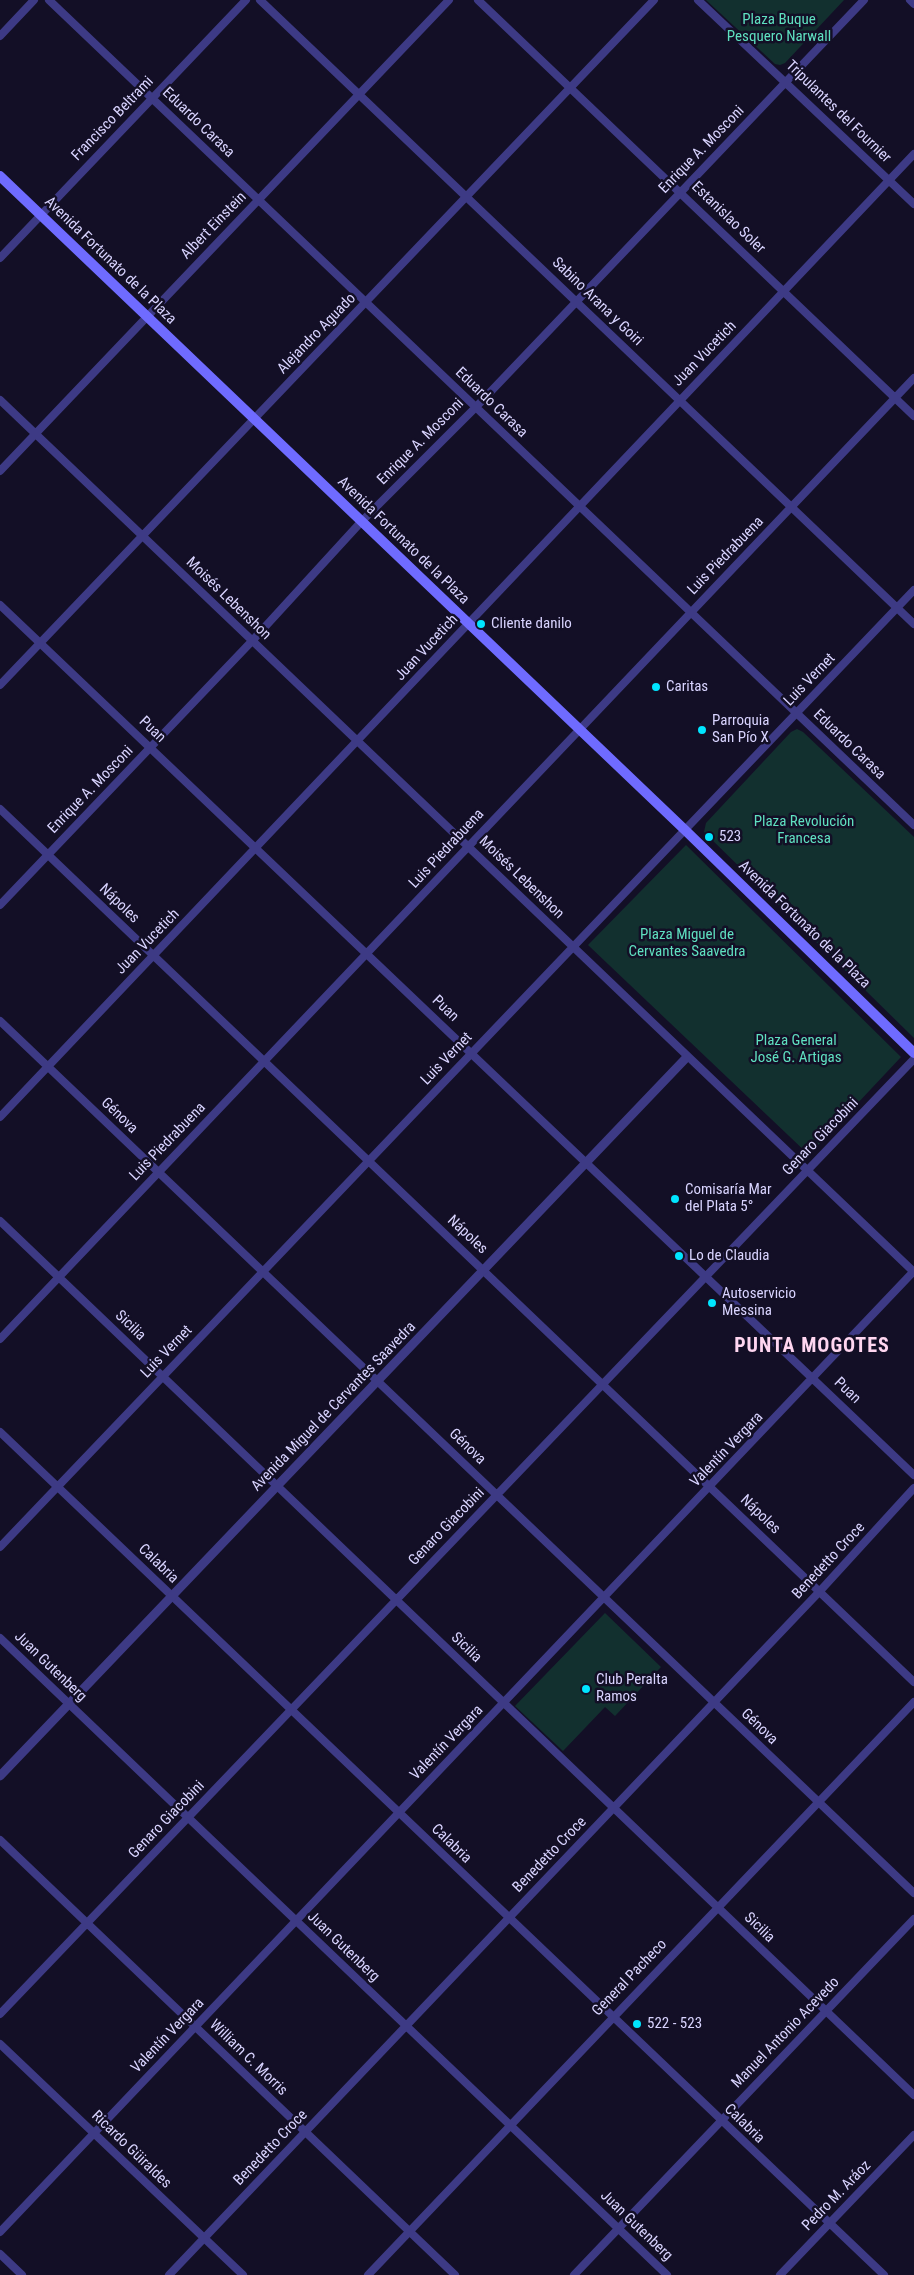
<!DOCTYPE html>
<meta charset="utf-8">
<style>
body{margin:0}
canvas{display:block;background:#130f26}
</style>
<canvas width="914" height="2275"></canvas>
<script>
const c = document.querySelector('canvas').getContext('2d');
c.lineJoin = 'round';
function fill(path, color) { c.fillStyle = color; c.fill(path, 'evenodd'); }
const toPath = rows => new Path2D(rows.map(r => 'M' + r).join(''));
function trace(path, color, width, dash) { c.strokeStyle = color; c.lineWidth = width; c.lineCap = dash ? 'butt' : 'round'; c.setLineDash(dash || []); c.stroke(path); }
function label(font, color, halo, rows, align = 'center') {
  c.font = font + ' "Roboto Condensed",sans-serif'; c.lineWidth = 5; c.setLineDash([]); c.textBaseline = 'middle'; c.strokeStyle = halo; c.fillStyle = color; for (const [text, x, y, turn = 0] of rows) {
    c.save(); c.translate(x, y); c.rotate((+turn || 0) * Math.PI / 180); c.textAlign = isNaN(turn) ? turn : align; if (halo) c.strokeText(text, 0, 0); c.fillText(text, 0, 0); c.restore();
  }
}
const green = toPath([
 [706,0,844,0,785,63,780,65,775,64],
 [797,729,803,732,914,837,914,1038,704,832,706,823,791,732],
 [686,845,901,1057,809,1155,588,945],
 [605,1613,661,1667,615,1716,605,1707,563,1751,515,1706]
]);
const minor = toPath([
 [49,0,914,825],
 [260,0,914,624],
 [478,0,914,416],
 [698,0,914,204],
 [910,0,914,4],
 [0,36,34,0],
 [0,258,246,0],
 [0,400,914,1272],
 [0,471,449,0],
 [0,605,914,1475],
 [0,685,654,0],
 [0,809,914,1682],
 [0,905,252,641,361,522,476,407,864,0],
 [0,1021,914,1893],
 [0,1117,914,154],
 [0,1221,914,2095],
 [0,1339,914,378],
 [0,1432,884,2275],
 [0,1547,914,590],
 [0,1638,667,2275],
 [0,1840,455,2275],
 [0,2014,914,1059],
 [0,2044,243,2275],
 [0,2232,914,1271],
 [0,2254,22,2275],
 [169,2275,820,1591,914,1488],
 [368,2275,914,1702],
 [574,2275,914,1919],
 [780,2275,914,2135]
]);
const tertiary = toPath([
 [0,1776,687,1057]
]);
const secondary = toPath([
 [0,176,685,830,914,1053]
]);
const markers = [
 [481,624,5,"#00e5ff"],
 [656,687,5,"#00e5ff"],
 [702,730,5,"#00e5ff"],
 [709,837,5,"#00e5ff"],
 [675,1199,5,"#00e5ff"],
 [679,1256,5,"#00e5ff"],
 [712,1303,5,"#00e5ff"],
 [586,1689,5,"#00e5ff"],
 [637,2024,5,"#00e5ff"]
];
const parkNames = [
 ["Plaza Buque",779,20],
 ["Pesquero Narwall",779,37],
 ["Plaza Revolución",804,822],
 ["Francesa",804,839],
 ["Plaza Miguel de",687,935],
 ["Cervantes Saavedra",687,952],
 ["Plaza General",796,1041],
 ["José G. Artigas",796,1058]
];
const streetNames = [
 ["Tripulantes del Fournier",838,112,44],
 ["Francisco Beltrami",113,119,-46],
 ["Eduardo Carasa",198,123,44],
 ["Enrique A. Mosconi",702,150,-46],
 ["Estanislao Soler",728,218,44],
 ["Albert Einstein",214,226,-46],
 ["Avenida Fortunato de la Plaza",110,261,44],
 ["Sabino Arana y Goiri",597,302,44],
 ["Alejandro Aguado",317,334,-46],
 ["Juan Vucetich",705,354,-46],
 ["Eduardo Carasa",491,403,44],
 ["Enrique A. Mosconi",421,442,-45],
 ["Avenida Fortunato de la Plaza",403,541,44],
 ["Luis Piedrabuena",726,556,-46],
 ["Moisés Lebenshon",228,599,44],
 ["Juan Vucetich",427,648,-47],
 ["Luis Vernet",810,680,-46],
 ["Puan",152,730,44],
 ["Eduardo Carasa",849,745,44],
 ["Enrique A. Mosconi",91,790,-46],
 ["Luis Piedrabuena",447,849,-47],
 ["Moisés Lebenshon",521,878,44],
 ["Nápoles",119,904,44],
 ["Avenida Fortunato de la Plaza",804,925,44],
 ["Juan Vucetich",148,942,-46],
 ["Puan",445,1009,44],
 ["Luis Vernet",447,1059,-46],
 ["Génova",119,1116,44],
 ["Genaro Giacobini",821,1137,-46],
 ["Luis Piedrabuena",168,1142,-46],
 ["Nápoles",467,1235,43],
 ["Sicilia",130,1326,44],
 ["Luis Vernet",167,1352,-46],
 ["Puan",847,1391,44],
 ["Avenida Miguel de Cervantes Saavedra",334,1407,-46],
 ["Génova",467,1447,44],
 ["Valentín Vergara",727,1450,-46],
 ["Nápoles",760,1515,44],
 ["Genaro Giacobini",447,1527,-46],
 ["Benedetto Croce",829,1561,-47],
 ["Calabria",158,1564,44],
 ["Sicilia",466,1648,44],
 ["Juan Gutenberg",50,1667,44],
 ["Génova",759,1727,44],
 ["Valentín Vergara",447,1743,-46],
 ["Genaro Giacobini",167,1820,-46],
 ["Calabria",451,1844,44],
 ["Benedetto Croce",550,1855,-46],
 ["Sicilia",759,1928,44],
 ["Juan Gutenberg",343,1947,44],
 ["General Pacheco",630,1978,-46],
 ["Manuel Antonio Acevedo",786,2033,-46],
 ["Valentín Vergara",168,2036,-46],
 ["William C. Morris",248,2058,44],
 ["Calabria",744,2124,44],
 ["Benedetto Croce",271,2148,-46],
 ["Ricardo Güiraldes",131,2150,44],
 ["Pedro M. Aráoz",837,2196,-46],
 ["Juan Gutenberg",636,2226,44]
];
const poiNames = [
 ["Cliente danilo",491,624],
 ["Caritas",666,687],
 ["Parroquia",712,721],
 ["San Pío X",712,738],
 ["523",719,837],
 ["Comisaría Mar",685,1190],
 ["del Plata 5°",685,1207],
 ["Lo de Claudia",689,1256],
 ["Autoservicio",722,1294],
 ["Messina",722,1311],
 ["Club Peralta",596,1680],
 ["Ramos",596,1697],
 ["522 - 523",647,2024]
];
const districtNames = [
 ["PUNTA MOGOTES",812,1347]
];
fill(green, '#12302f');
trace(minor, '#3d3a85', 8);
trace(tertiary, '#3d3a85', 9);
trace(secondary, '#6f6bff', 10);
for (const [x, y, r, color] of markers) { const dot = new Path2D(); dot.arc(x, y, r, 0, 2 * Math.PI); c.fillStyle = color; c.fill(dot); trace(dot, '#130f26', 2); }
label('15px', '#5fe0c0', '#130f26', parkNames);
label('15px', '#d9d4ff', '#130f26', streetNames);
label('15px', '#d9d4ff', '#130f26', poiNames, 'left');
c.letterSpacing = '1px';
label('bold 20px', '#ffd6f0', '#130f26', districtNames);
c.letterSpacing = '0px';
</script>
